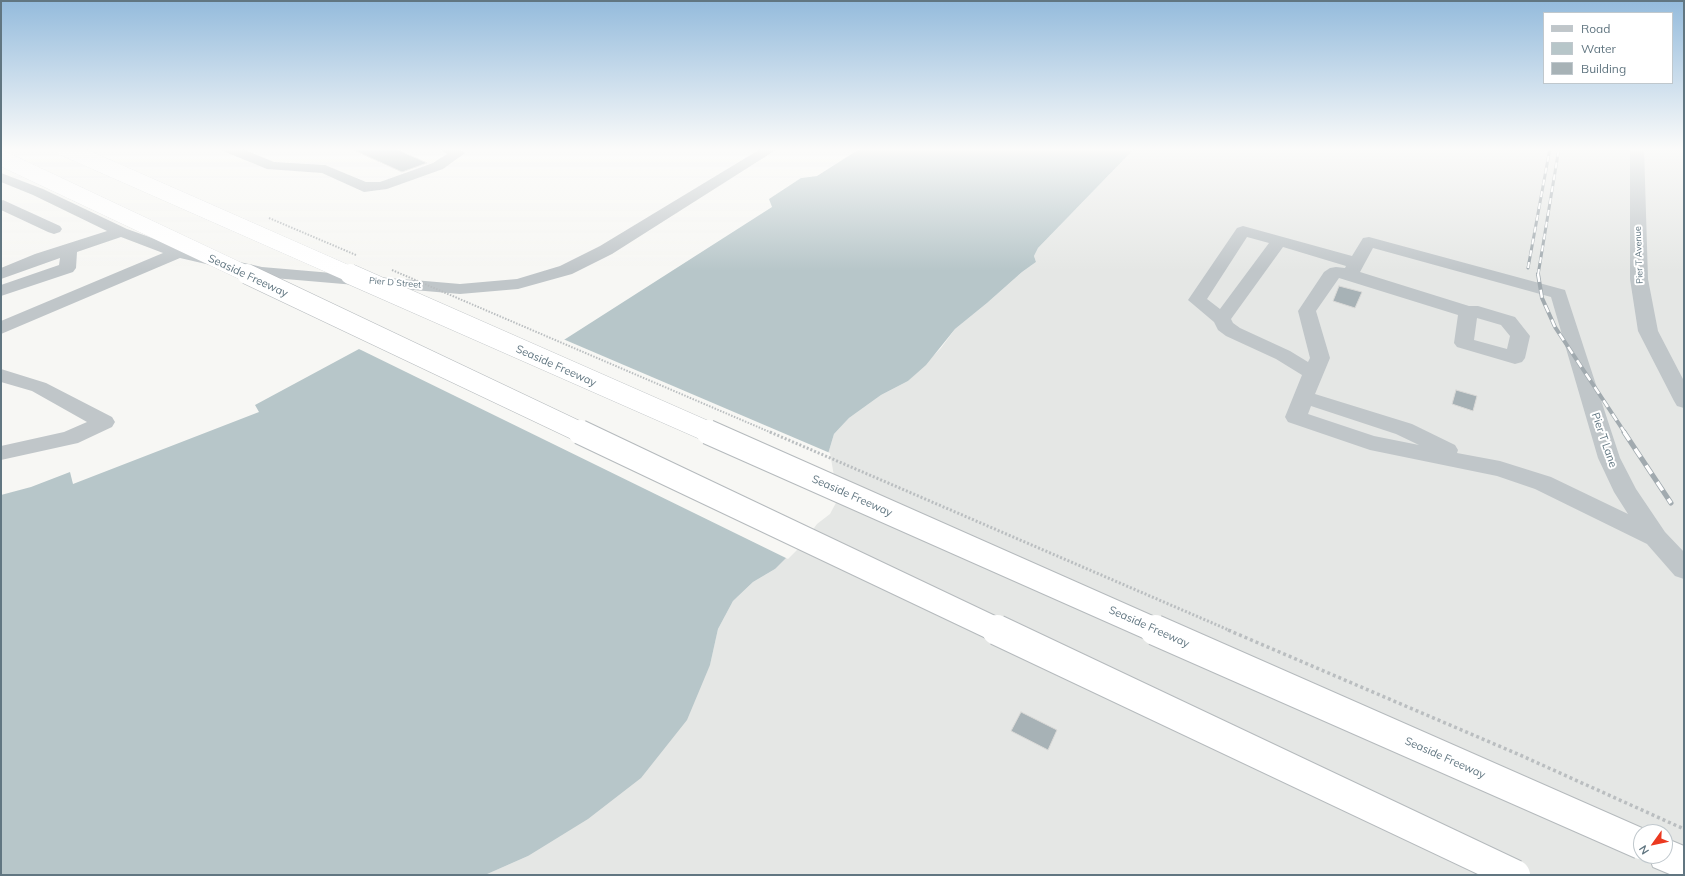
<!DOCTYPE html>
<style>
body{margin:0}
#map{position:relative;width:1685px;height:876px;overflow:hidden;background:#f7f7f4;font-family:Mulish,sans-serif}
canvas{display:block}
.frame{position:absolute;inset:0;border:2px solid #617681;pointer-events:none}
.legend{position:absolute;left:1543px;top:12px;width:130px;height:72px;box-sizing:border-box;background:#fff;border:1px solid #c0c8cd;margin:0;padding:5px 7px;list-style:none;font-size:12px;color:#617681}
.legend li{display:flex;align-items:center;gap:8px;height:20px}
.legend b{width:20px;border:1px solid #c0c8cd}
.north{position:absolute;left:1633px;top:824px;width:40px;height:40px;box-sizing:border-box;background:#fff;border:1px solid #c0c8cd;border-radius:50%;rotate:237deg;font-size:11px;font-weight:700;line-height:16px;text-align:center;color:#617681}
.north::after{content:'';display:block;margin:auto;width:14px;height:18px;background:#eb3920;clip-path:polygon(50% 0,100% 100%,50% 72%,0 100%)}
</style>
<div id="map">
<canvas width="1685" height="876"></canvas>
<div class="frame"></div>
<ul class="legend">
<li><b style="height:5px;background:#c0c6c9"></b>Road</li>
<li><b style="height:11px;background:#b7c6c9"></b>Water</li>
<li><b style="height:11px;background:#a7b2b6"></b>Building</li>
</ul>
<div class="north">N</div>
</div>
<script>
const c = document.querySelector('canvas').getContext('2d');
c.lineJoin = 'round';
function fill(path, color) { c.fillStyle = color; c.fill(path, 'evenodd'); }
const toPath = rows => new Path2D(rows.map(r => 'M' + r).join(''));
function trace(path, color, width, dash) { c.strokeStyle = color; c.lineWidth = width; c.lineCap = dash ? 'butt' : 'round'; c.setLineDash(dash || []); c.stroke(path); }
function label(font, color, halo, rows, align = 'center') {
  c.font = font + ' Mulish,sans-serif'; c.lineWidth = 4; c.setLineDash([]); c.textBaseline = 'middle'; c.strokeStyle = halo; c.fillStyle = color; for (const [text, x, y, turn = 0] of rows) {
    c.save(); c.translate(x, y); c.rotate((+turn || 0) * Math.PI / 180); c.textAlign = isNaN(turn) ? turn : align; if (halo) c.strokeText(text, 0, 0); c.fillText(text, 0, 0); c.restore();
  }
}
const built = toPath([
 [1135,148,1684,148,1684,875,485,875,528,856,710,665,718,629,733,601,753,582,775,569,828,454,834,434,849,418,881,395,908,381,941,348,955,329,987,303,1022,272,1036,262,1034,256,1038,248],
 [1641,832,1665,832,1665,856,1641,856]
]);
const water = toPath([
 [861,148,1135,148,1038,248,1034,256,1036,262,1022,272,987,303,955,329,926,365,908,381,881,395,849,418,834,434,828,454,815,523,799,545,775,569,753,582,733,601,718,629,710,665,687,720,641,778,588,819,528,856,485,875,1,875,1,495,31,487,70,472,73,484,259,412,255,405,359,349,480,364,498,363,556,345,772,207,769,199,801,178,817,176]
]);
const pier = toPath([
 [563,339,830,453,838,499,830,514,817,524,801,546,788,559,357,348,386,343,424,351,483,359,484,362,508,359,531,353]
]);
const building = toPath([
 [349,148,394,148,427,163,402,172,349,148],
 [1339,286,1362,292,1355,308,1333,301,1339,286],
 [1456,390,1477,396,1473,411,1452,404,1456,390],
 [1021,712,1057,730,1048,750,1011,731,1021,712]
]);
const minor = toPath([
 [221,148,240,148,274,162,325,165,366,182,380,182,433,163,447,154,439,148,458,148,465,153,443,169,387,189,364,192,322,173,267,169,223,151,221,148],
 [762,148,779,148,612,254,572,274,518,289,460,294,262,277,180,258,1,334,1,321,163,253,121,237,77,252,76,268,73,272,1,296,1,285,59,265,60,258,1,279,1,268,35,254,107,231,33,195,1,182,1,173,43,189,127,229,183,249,262,267,460,284,517,279,560,266,600,246,762,148],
 [1630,148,1644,148,1648,279,1658,331,1684,381,1684,408,1677,406,1674,401,1638,331,1630,279,1630,148],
 [3,200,60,226,62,229,60,232,54,234,48,232,1,210,1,201,3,200],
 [1243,226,1352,256,1363,238,1369,237,1565,290,1620,458,1636,489,1665,532,1684,552,1684,579,1675,576,1647,544,1535,489,1497,476,1370,450,1288,422,1285,417,1302,375,1276,359,1226,336,1218,330,1214,322,1188,300,1237,228,1243,226],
 [1247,237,1269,243,1220,309,1207,299,1247,237],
 [1283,247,1346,266,1345,268,1336,267,1330,268,1324,272,1298,311,1310,358,1308,362,1290,351,1240,328,1233,323,1231,319,1283,247],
 [1373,248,1551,297,1598,458,1614,492,1628,514,1551,477,1500,461,1457,453,1458,450,1455,445,1412,424,1315,394,1330,358,1316,311,1339,278,1458,315,1454,343,1457,347,1515,364,1522,362,1525,358,1530,336,1515,317,1478,306,1469,306,1360,272,1373,248],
 [1477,318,1501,325,1510,336,1507,349,1474,340,1477,318],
 [1311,406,1396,434,1419,445,1374,436,1308,414,1311,406],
 [1,369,46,383,112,417,115,422,112,427,78,443,1,460,1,446,64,432,87,422,32,391,1,382,1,369]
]);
const highway = toPath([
 [1665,838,1684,846,1684,875,1672,875,1653,867,1649,856,1665,856,1665,838]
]);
const railFar2 = toPath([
 [1528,268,1550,148],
 [1538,275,1559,148]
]);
const railFar1 = toPath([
 [1538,274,1542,298,1555,327,1625,433]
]);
const rail = toPath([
 [1624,432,1671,503]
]);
const pathBridgeFar2 = toPath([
 [269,218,356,255],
 [392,270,772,433]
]);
const pathBridgeFar1 = toPath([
 [770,432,1231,631]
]);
const pathBridge = toPath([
 [1228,630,1520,755,1684,829]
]);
const highwayBridgeFar3 = toPath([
 [64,148,352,275],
 [1,158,249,275]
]);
const highwayBridgeFar2 = toPath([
 [247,274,582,433],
 [350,274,711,433]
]);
const highwayBridgeFar1 = toPath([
 [580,432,999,631],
 [708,432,1157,631]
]);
const highwayBridge = toPath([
 [997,630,1515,875],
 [1155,630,1641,844]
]);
const farStreetnames = [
 ["Pier T Avenue",1639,255,-92],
 ["Pier D Street",395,283,5]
];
const streetNames = [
 ["Seaside Freeway",248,276,25],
 ["Seaside Freeway",556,366,24],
 ["Pier T Lane",1604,440,71],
 ["Seaside Freeway",852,496,24],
 ["Seaside Freeway",1149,627,24],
 ["Seaside Freeway",1445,758,24]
];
fill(built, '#e5e7e5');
fill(water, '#b7c6c9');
fill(pier, '#f7f7f4');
fill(building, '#a7b2b6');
trace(building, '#d9d9d7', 1);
trace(highway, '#b5babd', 2);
fill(minor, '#c0c6c9');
fill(highway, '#fff');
trace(railFar2, '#a1aaaf', 3);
trace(railFar1, '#a1aaaf', 4);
trace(rail, '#a1aaaf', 5);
trace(railFar2, '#fff', 2, [6]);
trace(railFar1, '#fff', 2.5, [8]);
trace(rail, '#fff', 3.5, [10]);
trace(highwayBridgeFar3, '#b5babd', 16, []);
trace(highwayBridgeFar2, '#b5babd', 21, []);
trace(highwayBridgeFar1, '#b5babd', 26, []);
trace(highwayBridge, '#b5babd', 32, []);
trace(pathBridgeFar2, '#babec0', 2, [1.5, 1.5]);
trace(pathBridgeFar1, '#babec0', 3, [2, 2]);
trace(pathBridge, '#babec0', 3.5, [3, 3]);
trace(highwayBridgeFar3, '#fff', 16);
trace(highwayBridgeFar2, '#fff', 20);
trace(highwayBridgeFar1, '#fff', 24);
trace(highwayBridge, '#fff', 30);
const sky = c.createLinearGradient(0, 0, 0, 271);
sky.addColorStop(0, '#94bbdc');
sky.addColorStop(0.55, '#fbfbfa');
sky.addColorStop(1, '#fbfbfa00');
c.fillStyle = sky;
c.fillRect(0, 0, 1685, 271);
label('9px', '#617681', '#fff', farStreetnames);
label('11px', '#617681', '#fff', streetNames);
</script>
